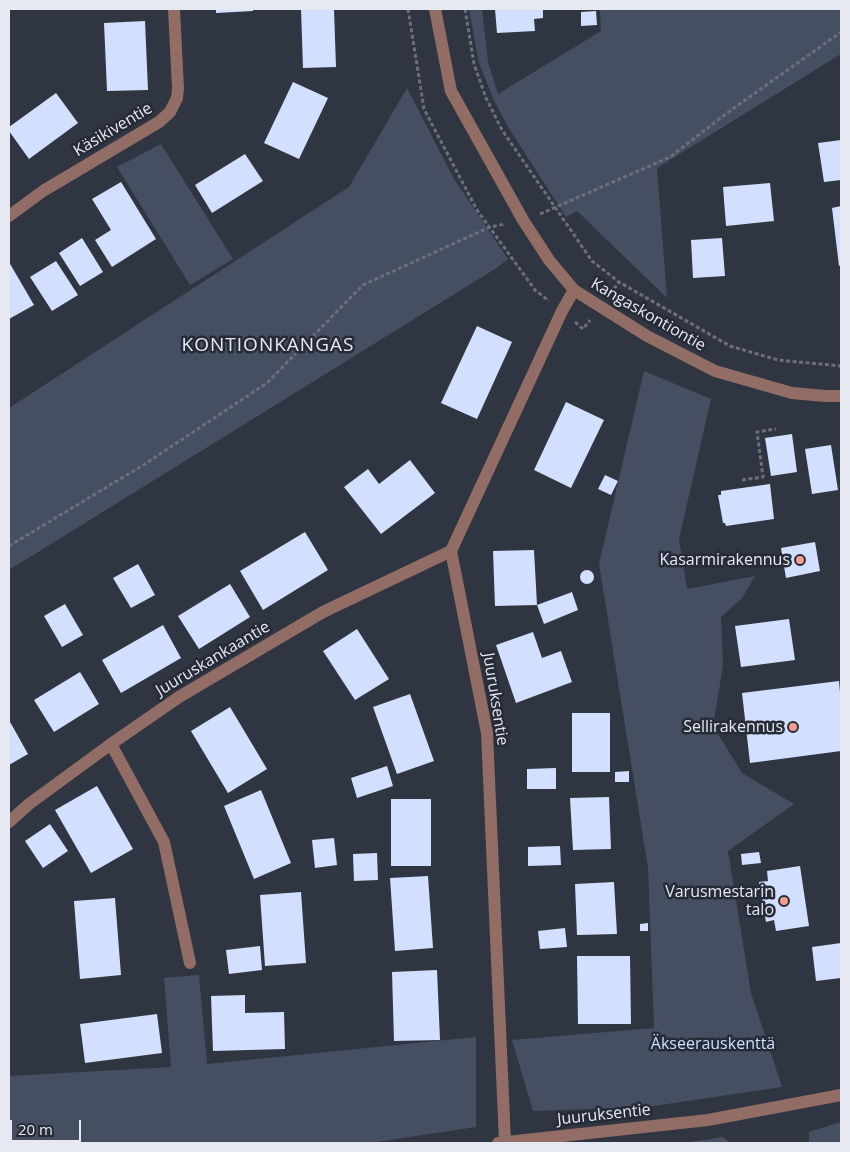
<!DOCTYPE html>
<meta charset="utf-8">
<style>
body{margin:0}
#map{position:relative;width:850px;height:1152px;overflow:hidden;background:#303542;font-family:"Open Sans",sans-serif}
canvas{display:block}
.frame{position:absolute;inset:0;border:10px solid #e6e9f2;pointer-events:none}
.scale{position:absolute;left:10px;top:1120px;width:71px;height:22px;box-sizing:border-box;border:2px solid #e6e9f2;border-top:0;padding-left:6px;font-size:15px;line-height:18px;white-space:nowrap;color:#e6e9f2;-webkit-text-stroke:4px #262b38;paint-order:stroke}
</style>
<div id="map">
<canvas width="850" height="1152"></canvas>
<div class="frame"></div>
<div class="scale">20 m</div>
</div>
<script>
const c = document.querySelector('canvas').getContext('2d');
c.lineJoin = 'round';
function fill(path, color) { c.fillStyle = color; c.fill(path, 'evenodd'); }
const toPath = rows => new Path2D(rows.map(r => 'M' + r).join(''));
function trace(path, color, width, dash) { c.strokeStyle = color; c.lineWidth = width; c.lineCap = dash ? 'butt' : 'round'; c.setLineDash(dash || []); c.stroke(path); }
function label(font, color, halo, rows, align = 'center') {
  c.font = font + ' "Open Sans",sans-serif'; c.lineWidth = 5; c.setLineDash([]); c.textBaseline = 'middle'; c.strokeStyle = halo; c.fillStyle = color; for (const [text, x, y, turn = 0] of rows) {
    c.save(); c.translate(x, y); c.rotate((+turn || 0) * Math.PI / 180); c.textAlign = isNaN(turn) ? turn : align; if (halo) c.strokeText(text, 0, 0); c.fillText(text, 0, 0); c.restore();
  }
}
const green = toPath([
 [469,9,482,9,488,62,498,94,601,31,600,9,841,9,841,54,657,168,667,298,577,211,566,217,508,127,493,98,479,63],
 [407,88,454,179,508,259,495,269,9,570,9,408,349,187],
 [161,144,233,259,190,285,117,167],
 [644,371,711,399,679,539,687,589,755,576,742,598,721,617,723,666,713,726,742,773,794,804,728,851,751,993,782,1087,647,1107,533,1111,512,1040,654,1028,648,868,599,564],
 [199,975,207,1064,476,1037,476,1127,370,1143,9,1143,9,1076,171,1067,164,978],
 [841,1122,841,1143,809,1143,809,1132],
 [723,1137,730,1143,683,1143]
]);
const building = toPath([
 [216,9,253,9,253,11,216,13],
 [301,9,334,9,336,67,303,68],
 [495,9,543,9,543,18,534,19,535,31,497,33],
 [596,11,597,25,581,26,581,12],
 [145,21,148,90,107,91,104,23],
 [293,82,328,98,299,159,264,143],
 [56,93,78,123,29,159,9,131,9,127],
 [841,140,841,180,824,182,818,143],
 [245,154,263,181,212,213,195,185],
 [121,182,156,239,112,267,95,240,111,230,92,199],
 [770,183,774,221,726,226,723,187],
 [841,206,841,265,839,266,832,208],
 [82,238,103,272,80,286,59,253],
 [722,238,725,276,693,278,691,240],
 [56,261,78,295,52,311,30,277],
 [9,262,34,305,9,319],
 [477,326,512,342,477,419,441,403],
 [566,402,604,420,571,488,534,470],
 [792,434,797,472,771,476,765,438],
 [831,445,838,490,812,494,805,449],
 [410,460,435,493,381,534,344,487,368,469,379,484],
 [605,475,618,481,611,495,598,489],
 [770,484,774,519,726,526,725,523,723,523,718,495,721,495,721,491],
 [305,532,328,570,263,610,240,571],
 [815,542,820,571,786,578,781,548],
 [534,550,537,605,572,592,578,610,544,624,537,605,495,606,493,551],
 [138,564,155,595,131,608,113,578],
 '580 577a7 7 0 1 1 14 0a7 7 0 1 1-14 0Z',
 [230,584,250,617,199,649,178,616],
 [65,604,83,635,62,647,44,616],
 [789,619,795,660,741,667,735,626],
 [163,625,181,658,121,693,102,660],
 [357,629,389,679,355,700,323,651],
 [533,632,542,658,561,651,572,682,516,703,496,645],
 [80,672,99,704,54,732,34,700],
 [839,681,841,703,841,751,750,763,742,693],
 [410,694,434,761,397,774,373,707],
 [230,707,267,769,228,793,191,731],
 [572,713,610,713,610,772,572,772],
 [9,720,28,754,9,765],
 [387,766,393,786,357,798,351,778],
 [556,768,556,789,527,789,527,769],
 [629,771,629,782,615,782,615,772],
 [97,786,133,849,91,873,55,810],
 [261,790,291,863,254,879,224,806],
 [609,797,611,849,573,850,570,798],
 [391,799,431,799,431,866,391,866],
 [50,824,68,851,43,868,25,841],
 [334,838,337,865,315,868,312,840],
 [560,846,561,865,528,866,528,847],
 [759,852,761,863,742,865,741,854],
 [377,853,378,880,354,881,353,854],
 [800,866,809,926,776,931,774,920,766,922,759,882,768,881,767,871],
 [428,876,433,948,395,951,390,878],
 [614,882,617,934,577,935,575,884],
 [301,892,306,963,265,966,260,895],
 [115,898,121,975,80,979,74,901],
 [648,923,648,931,640,931,640,924],
 [565,928,567,947,540,949,538,931],
 [841,943,841,978,816,981,812,947],
 [260,946,262,970,229,974,226,950],
 [577,956,630,956,631,1024,578,1024],
 [437,970,440,1040,394,1041,392,972],
 [245,995,245,1013,284,1012,285,1049,213,1051,211,996],
 [157,1014,162,1053,85,1063,80,1024]
]);
const path = toPath([
 [408,9,424,109,477,210,535,290,549,301],
 [465,9,474,64,486,98,502,130,592,261,619,282,730,346,778,360,841,366],
 [540,214,670,157,727,113,841,32],
 [610,294,619,282],
 [575,322,583,329,590,320],
 [742,480,763,477,757,432,776,429],
 [9,546,145,464,267,383,363,285,490,227,505,224]
]);
const minor = toPath([
 [435,9,451,91,523,220,549,260,574,290,647,336,715,371,792,393,825,396,841,396],
 [9,216,43,191,159,122,170,112,177,98,178,88,174,9],
 [111,744,164,842,190,963],
 [9,822,29,804,111,744,179,697,323,612,451,551],
 [505,1142,487,733,451,551,562,311,574,290],
 [498,1143,708,1120,841,1095]
]);
const markers = [
 [800,560,5,"#f59d8e"],
 [793,727,5,"#f59d8e"],
 [784,901,5,"#f59d8e"]
];
const streetNames = [
 ["Käsikiventie",113,130,-31],
 ["Kangaskontiontie",648,315,30],
 ["Juuruskankaantie",213,659,-31],
 ["Juuruksentie",495,699,81],
 ["Juuruksentie",604,1115,-6]
];
const poiNames = [
 ["Kasarmirakennus",790,560],
 ["Sellirakennus",783,727],
 ["Varusmestarin",774,892],
 ["talo",774,910]
];
const parkNames = [
 ["Äkseerauskenttä",713,1044]
];
const quarterNames = [
 ["KONTIONKANGAS",268,346]
];
fill(green, '#464e62');
fill(building, '#d2dffe');
trace(path, '#6a6f7a', 3, [4, 2.5]);
trace(minor, '#916d66', 12);
for (const [x, y, r, color] of markers) { const dot = new Path2D(); dot.arc(x, y, r, 0, 2 * Math.PI); c.fillStyle = color; c.fill(dot); trace(dot, '#262b38', 2); }
label('16px', '#e6e9f2', '#262b38', streetNames);
label('16px', '#e6e9f2', '#262b38', poiNames, 'right');
label('16px', '#d1dffe', '#262b38', parkNames);
c.letterSpacing = '1px';
label('19px', '#e6e9f2', '#262b38', quarterNames);
c.letterSpacing = '0px';
</script>
